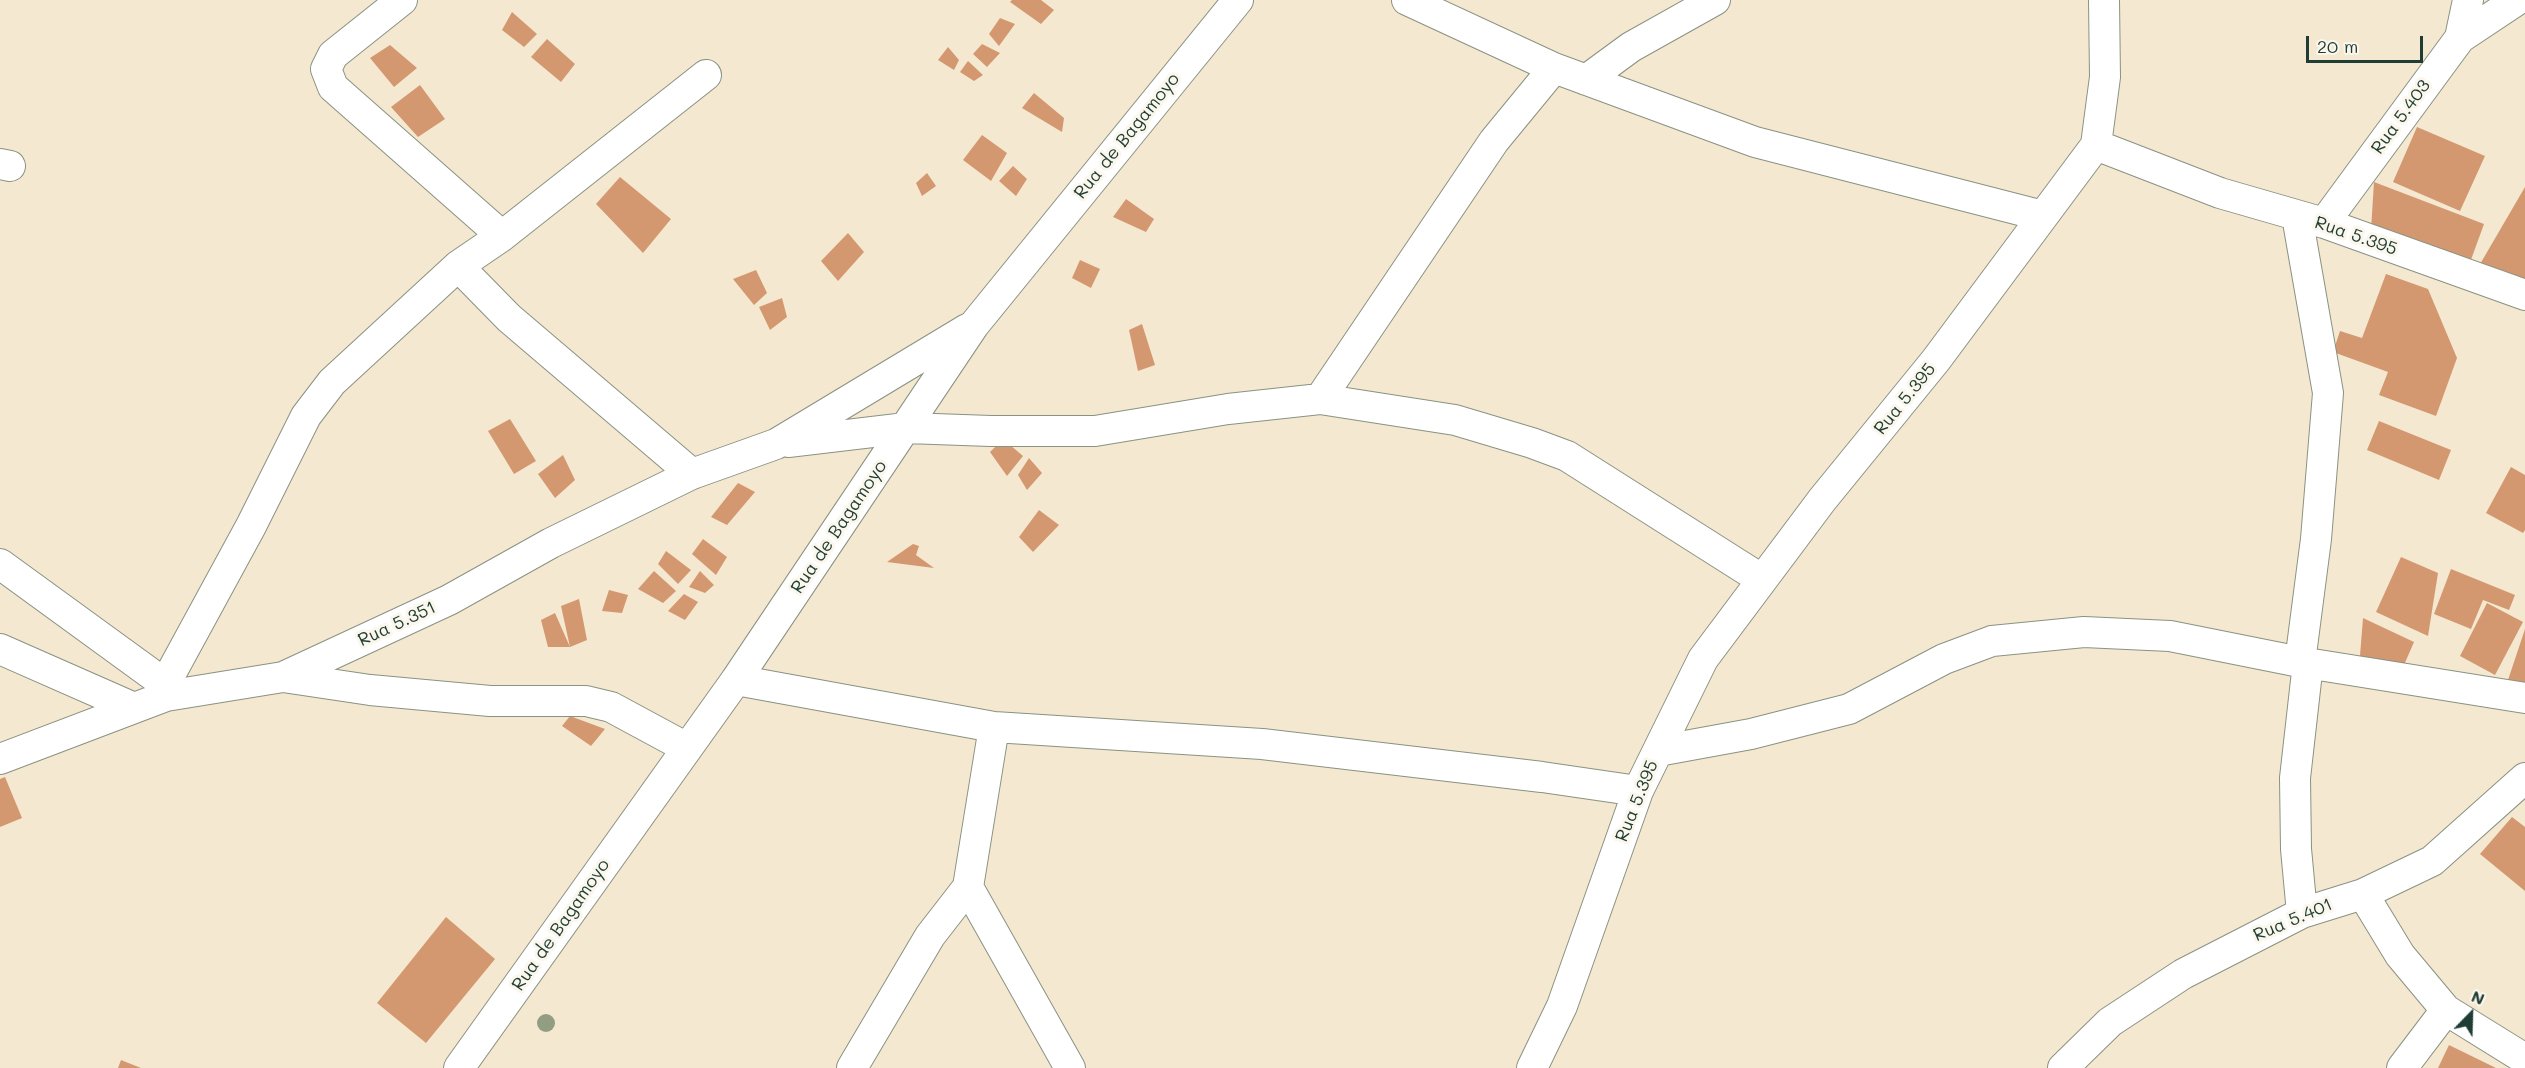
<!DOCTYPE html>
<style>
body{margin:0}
#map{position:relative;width:2525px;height:1068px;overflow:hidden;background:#f4e8d0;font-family:Mali,sans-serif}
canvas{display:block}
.north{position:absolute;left:2441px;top:984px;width:60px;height:60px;-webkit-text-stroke:4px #fbf7ec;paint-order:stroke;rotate:23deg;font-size:16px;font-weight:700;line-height:24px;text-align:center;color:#1f3d34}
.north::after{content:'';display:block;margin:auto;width:21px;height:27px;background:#1f3d34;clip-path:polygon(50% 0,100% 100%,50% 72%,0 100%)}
.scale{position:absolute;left:2306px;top:36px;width:117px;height:27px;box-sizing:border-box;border:3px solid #1f3d34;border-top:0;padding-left:8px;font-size:18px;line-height:21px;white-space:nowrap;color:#1f3d34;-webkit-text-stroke:4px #fbf7ec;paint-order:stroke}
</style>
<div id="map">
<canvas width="2525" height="1068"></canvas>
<div class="north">N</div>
<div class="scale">20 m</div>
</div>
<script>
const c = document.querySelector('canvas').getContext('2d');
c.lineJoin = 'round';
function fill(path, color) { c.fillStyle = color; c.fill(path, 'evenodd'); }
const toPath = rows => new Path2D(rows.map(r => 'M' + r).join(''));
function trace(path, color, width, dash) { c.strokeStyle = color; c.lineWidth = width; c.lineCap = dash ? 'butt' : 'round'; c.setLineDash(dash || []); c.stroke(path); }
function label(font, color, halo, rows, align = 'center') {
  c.font = font + ' Mali,sans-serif'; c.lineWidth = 6; c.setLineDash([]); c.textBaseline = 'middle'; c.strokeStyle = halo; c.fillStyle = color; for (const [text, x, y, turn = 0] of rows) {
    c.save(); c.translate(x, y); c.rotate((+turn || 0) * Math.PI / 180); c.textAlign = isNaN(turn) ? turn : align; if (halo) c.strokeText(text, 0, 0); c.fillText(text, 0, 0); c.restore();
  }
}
const building = toPath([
 [1012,0,1041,0,1054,10,1041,24,1010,2],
 [512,12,537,34,524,47,502,30],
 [1000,18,1015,24,999,46,989,34],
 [547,39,575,64,561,82,531,57],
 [982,44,1000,53,987,67,973,54],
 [390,45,417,68,394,87,370,58],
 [948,47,959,60,954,70,938,60],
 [968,61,983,75,974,81,960,72],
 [420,85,445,119,418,137,391,107],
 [1034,93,1064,118,1062,132,1022,108],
 [2417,127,2485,156,2460,211,2393,182],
 [982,135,1007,153,991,181,963,160],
 [1013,166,1027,179,1016,196,999,181],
 [927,173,936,186,922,196,916,183],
 [620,177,671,219,643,253,596,204],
 [2374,182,2484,224,2468,268,2371,230],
 [2525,187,2525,284,2476,271],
 [1126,199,1154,219,1146,232,1113,217],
 [848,233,864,252,838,281,821,261],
 [1080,260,1100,269,1091,288,1072,278],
 [756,270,767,293,754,305,733,279],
 [2386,274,2428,289,2457,358,2436,416,2379,395,2388,372,2333,352,2340,331,2362,338],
 [782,298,787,317,770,330,759,307],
 [1142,324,1155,365,1138,371,1129,330],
 [510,419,536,461,514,474,488,431],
 [2379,421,2451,450,2439,480,2367,450],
 [1003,439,1023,456,1007,476,990,452],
 [563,455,575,480,555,498,538,474],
 [1029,458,1042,473,1027,490,1018,475],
 [2511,467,2525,475,2525,530,2523,533,2486,513],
 [738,483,755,492,727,525,711,517],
 [1039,510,1059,525,1033,552,1019,537],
 [703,539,727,557,716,575,692,554],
 [913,544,919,546,916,555,934,568,887,562],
 [666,551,691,570,678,584,658,564],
 [2401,557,2438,573,2428,636,2376,612],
 [2451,569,2515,595,2509,610,2483,600,2471,629,2434,614],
 [654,571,676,591,663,603,638,589],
 [700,571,714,585,705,593,689,587],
 [609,590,628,595,622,613,602,611],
 [684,594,698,602,685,620,668,611],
 [579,599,587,640,570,647,561,606],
 [2487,603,2523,622,2495,675,2460,656],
 [555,613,570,647,548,647,541,620],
 [2363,618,2414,642,2401,672,2359,668],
 [2525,629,2525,685,2508,680],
 [570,716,605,729,591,746,562,726],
 [5,777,22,818,0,827,0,779],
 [2512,817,2525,827,2525,891,2480,854],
 [446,917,495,959,426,1043,377,1003],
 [2449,1045,2496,1068,2438,1068],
 [121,1060,141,1068,118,1068]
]);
const street = toPath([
 [402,0,333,55,326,69,333,87,502,236],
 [1407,0,1554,68,1755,142,2043,216],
 [2460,38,2468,0],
 [1586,80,1631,47,1715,0],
 [2096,145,2220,193,2324,223,2525,295],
 [0,164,10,166],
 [2297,216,2328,393,2316,539,2300,662],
 [2324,223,2460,38,2517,0],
 [458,266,509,318,692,474],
 [1320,399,1494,141,1554,68],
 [788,442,906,428,991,431,1095,431,1228,409,1320,399,1455,420,1532,443,1567,456,1761,579],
 [0,564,165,684,166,696],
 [0,649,134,708],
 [283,677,370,690,490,701,586,701,611,707,687,748],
 [736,680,994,727,1262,744,1542,777,1638,791],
 [165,684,251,526,306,416,332,382,458,266,502,236,706,75],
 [1658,751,1751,734,1849,709,1944,659,1992,641,2084,632,2170,636,2300,662,2525,698],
 [0,759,166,696,283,677,449,600,551,543,692,474,776,444,967,329],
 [968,887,1070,1068],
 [2363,894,2400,955,2446,1010,2525,1059],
 [2302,913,2296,849,2295,778,2308,663],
 [459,1068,736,680,974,325,1238,0],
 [852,1068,930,936,968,887,994,727],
 [1532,1068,1562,1006,1638,791,1703,659,1822,500,1936,360,2096,145,2105,77,2104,0],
 [2063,1068,2110,1022,2183,974,2302,913,2363,894,2432,861,2525,778],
 [2402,1068,2446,1010]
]);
const trees = [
 [546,1023]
];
const streetNames = [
 ["Rua 5.403",2401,117,-54],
 ["Rua de Bagamoyo",1127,136,-51],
 ["Rua 5.395",2356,236,19],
 ["Rua 5.395",1905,399,-51],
 ["Rua de Bagamoyo",839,527,-56],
 ["Rua 5.351",397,624,-25],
 ["Rua 5.395",1637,801,-68],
 ["Rua 5.401",2293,920,-23],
 ["Rua de Bagamoyo",561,925,-55]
];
fill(building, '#d49871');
trace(street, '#8a9282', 32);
trace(street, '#fff', 30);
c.fillStyle = '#929d82';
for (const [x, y] of trees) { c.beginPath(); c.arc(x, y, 9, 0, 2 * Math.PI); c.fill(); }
label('18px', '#1f3d34', '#fbf7ec', streetNames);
</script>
